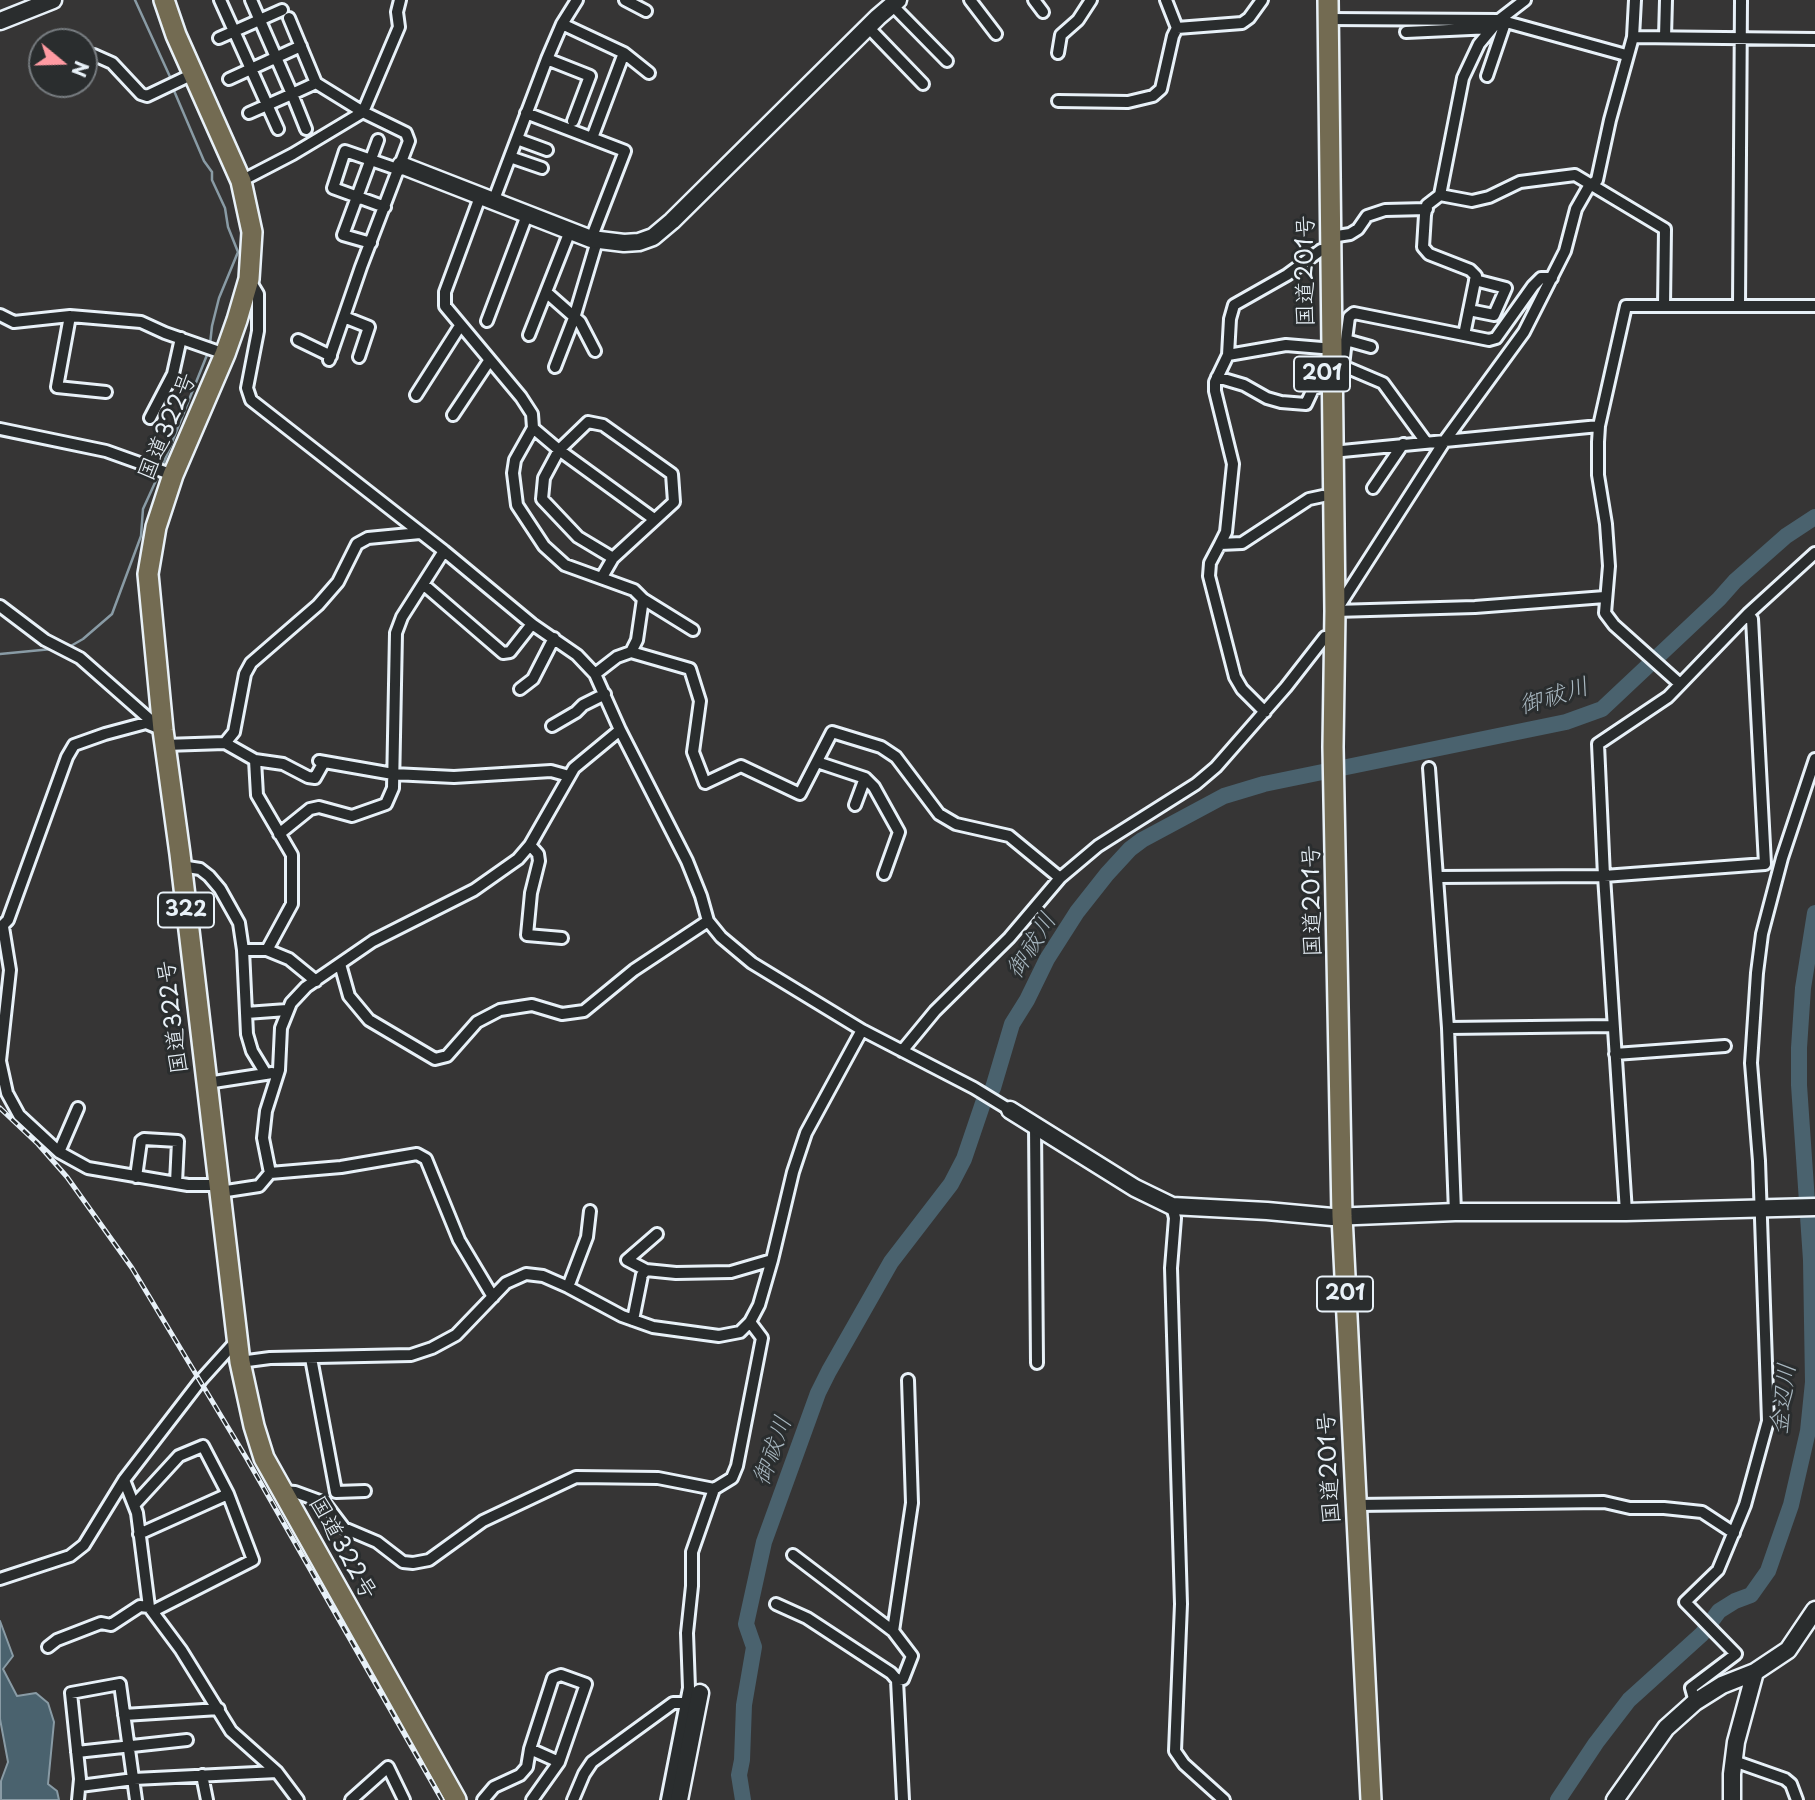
<!DOCTYPE html>
<meta charset="utf-8">
<style>
body{margin:0}
#map{position:relative;width:1815px;height:1800px;overflow:hidden;background:#363535;font-family:"Playpen Sans",sans-serif}
canvas{display:block}
.north{position:absolute;left:28px;top:28px;width:70px;height:70px;box-sizing:border-box;background:#2a2d2e;border:2px solid #767b7f;border-radius:50%;rotate:109deg;font-size:19px;font-weight:700;line-height:28px;text-align:center;color:#e8f1f8}
.north::after{content:'';display:block;margin:auto;width:24px;height:32px;background:#ff9aa2;clip-path:polygon(50% 0,100% 100%,50% 72%,0 100%)}
</style>
<div id="map">
<canvas width="1815" height="1800"></canvas>
<div class="north">N</div>
</div>
<script>
const c = document.querySelector('canvas').getContext('2d');
c.lineJoin = 'round';
function fill(path, color) { c.fillStyle = color; c.fill(path, 'evenodd'); }
const toPath = rows => new Path2D(rows.map(r => 'M' + r).join(''));
function trace(path, color, width, dash) { c.strokeStyle = color; c.lineWidth = width; c.lineCap = dash ? 'butt' : 'round'; c.setLineDash(dash || []); c.stroke(path); }
function label(font, color, halo, rows, align = 'center') {
  c.font = font + ' "Playpen Sans","Klee One",sans-serif'; c.lineWidth = 6; c.setLineDash([]); c.textBaseline = 'middle'; c.strokeStyle = halo; c.fillStyle = color; for (const [text, x, y, turn = 0] of rows) {
    c.save(); c.translate(x, y); c.rotate((+turn || 0) * Math.PI / 180); c.textAlign = isNaN(turn) ? turn : align; if (halo) c.strokeText(text, 0, 0); c.fillText(text, 0, 0); c.restore();
  }
}
const water = toPath([
 [0,1621,13,1656,3,1669,17,1696,36,1693,48,1703,54,1722,48,1784,57,1791,59,1800,1,1800,1,1781,8,1762,0,1719,0,1621]
]);
const stream = toPath([
 [135,0,171,79],
 [172,86,204,161,212,172,212,180,225,208,228,227,238,252,219,298,212,326,210,344],
 [162,467,209,350],
 [69,647,83,639,112,614,141,536,143,509,159,474],
 [0,654,52,649]
]);
const river = toPath([
 [743,1800,739,1775,742,1760,744,1705,754,1647,746,1624,764,1542,818,1393,829,1371,891,1262,951,1184,964,1159,983,1103,993,1088,1012,1024,1027,1000,1047,959,1077,912,1107,874,1130,849,1142,840,1224,796,1264,784,1566,722,1602,709,1719,599,1735,581,1786,536,1815,517],
 [1558,1800,1596,1743,1629,1700,1702,1634,1719,1611,1735,1601,1751,1595,1768,1571,1791,1505,1808,1431,1813,1382,1811,1260,1799,1085,1799,1048,1803,988,1815,913]
]);
const street = toPath([
 [220,0,278,129],
 [251,0,292,94,316,83],
 [625,0,646,11],
 [970,0,996,34],
 [1034,0,1043,12],
 [1166,0,1177,28],
 [892,5,947,61],
 [289,18,316,83,363,112,406,133,409,141,361,267,329,360],
 [1328,19,1499,20,1626,55],
 [562,24,624,53,649,73],
 [868,27,923,84],
 [1406,32,1492,28],
 [1633,37,1815,39],
 [1665,37,1666,0],
 [219,38,282,10],
 [1058,53,1061,35,1078,20,1091,0],
 [94,55,112,63,141,94,147,96,193,74],
 [547,59,590,76,573,121],
 [1487,76,1505,23],
 [229,79,301,46],
 [1058,101,1128,102,1153,96,1161,89,1173,36,1177,28,1242,23,1249,18,1262,0],
 [249,113,292,94,306,129],
 [526,113,625,151,591,239],
 [592,138,624,53],
 [517,139,547,150],
 [510,157,542,168],
 [241,181,293,154,363,112,399,27,397,12,400,0],
 [1440,195,1472,201,1489,197,1520,182,1575,175,1665,229,1664,306],
 [480,197,445,292,445,306,521,397,532,414,533,428,515,460,513,473,517,505,544,546,565,565,634,590,643,599,637,640,631,652,617,657,595,674],
 [493,202,547,59,562,24,577,0],
 [385,207,333,188,345,151,400,170],
 [1331,237,1350,234,1358,229,1367,216,1385,210,1427,209],
 [371,243,343,235,378,140],
 [249,279,258,294,258,331,247,388,251,400,444,551,532,624,577,655,595,674,620,730,687,861,701,896,708,921,721,937,752,963,862,1030,974,1088,1010,1110],
 [546,292,580,322,595,351],
 [1739,306,1741,0],
 [1469,310,1494,315,1506,288,1475,280],
 [0,315,14,322,70,316,141,322,165,333,225,354],
 [70,316,57,387,106,392],
 [344,317,369,327,359,357],
 [487,321,527,215],
 [529,335,570,231],
 [1464,335,1489,340,1496,338,1533,286,1541,278,1552,278],
 [298,340,331,356],
 [1346,340,1349,317,1354,313,1464,335,1476,276,1470,270,1429,254,1423,247,1425,215,1427,205,1440,195,1463,78,1479,44,1499,20,1525,0],
 [1228,355,1286,345,1322,348],
 [1343,366,1346,340,1371,347],
 [555,367,574,318,597,241],
 [1332,367,1343,366,1383,383,1426,442],
 [1217,377,1244,385,1267,398,1281,402,1306,404,1313,389,1322,386],
 [416,395,460,326],
 [453,415,489,361],
 [150,418,173,374,181,338],
 [533,428,559,450,588,422,603,425,672,474,674,502,613,558,602,577],
 [0,429,106,451,173,475],
 [1332,452,1599,426],
 [1373,488,1403,444],
 [1220,544,1226,532,1233,464,1215,391,1215,382,1228,355,1230,319,1234,305,1287,275,1321,250],
 [613,558,578,537,542,499,544,478,559,450,654,519],
 [423,584,503,653,510,652,532,624],
 [643,599,693,630],
 [0,606,45,640,80,658,156,725],
 [1337,609,1446,439,1524,332,1565,251,1576,209,1588,188,1597,180,1610,120,1633,37,1635,0],
 [1335,611,1475,607,1605,597],
 [631,652,690,669,700,701,693,752,705,783,741,766,800,794,832,732,881,747,896,757,939,814,956,824,1009,836,1060,878],
 [1680,684,1614,625,1605,613,1609,566,1606,524,1598,475,1598,442,1599,426,1626,306,1815,306],
 [520,689,533,679,554,638],
 [1265,712,1242,689,1235,677,1209,576,1210,563,1220,544,1242,543,1309,499,1323,496],
 [552,726,576,712,583,705,605,694],
 [225,743,255,760,257,795,292,855,292,904,267,950,289,959,316,981],
 [165,745,225,743,234,732,245,674,251,663,318,605,338,582,357,544,368,538,420,533],
 [255,760,283,764,308,777,315,778,324,762],
 [319,761,393,774,454,777,551,771,569,776],
 [817,762,865,778,874,787,899,832,884,874],
 [1429,768,1448,1028,1455,1212],
 [855,805,865,778],
 [279,834,310,809,319,807,352,816,386,804,393,788,396,633,402,617,444,551],
 [530,845,538,854,539,861,531,893,527,935,562,938],
 [181,866,200,869,209,876,220,889,239,923,243,950],
 [1437,877,1604,876,1765,864,1752,619,1748,614],
 [3,927,10,970,0,1061,7,1093,19,1115,59,1152,88,1168,188,1185,219,1185],
 [0,928,8,920,67,757,74,745,105,734,146,723,163,730],
 [340,964,349,996,369,1020,435,1059,447,1056,477,1022,500,1010,532,1005,562,1014,584,1011,634,970,708,921],
 [246,1013,287,1010],
 [1448,1028,1613,1026],
 [902,1051,935,1011,1009,938,1060,878,1098,846,1196,784,1216,767,1286,687,1325,637],
 [1615,1054,1725,1046],
 [266,1074,252,1051,247,1034,243,950,267,950],
 [207,1083,272,1073],
 [1035,1126,1037,1363],
 [59,1152,78,1108],
 [270,1173,263,1138,266,1111,279,1070,281,1028,291,1003,306,987,373,941,474,890,518,859,530,845,574,768,620,730],
 [136,1177,141,1141,144,1139,178,1141,176,1183],
 [220,1192,259,1186,270,1173,341,1167,417,1154,426,1159,459,1240,493,1297],
 [1172,1206,1175,1218,1171,1268,1181,1604,1175,1751,1184,1764,1224,1800],
 [1626,1212,1604,876,1598,744,1668,697,1748,614,1815,553],
 [646,1270,627,1260,657,1234],
 [568,1287,587,1237,590,1211],
 [633,1320,642,1275,646,1270,676,1273,731,1272,772,1260],
 [311,1358,336,1492,365,1491],
 [240,1362,270,1358,411,1355,432,1348,456,1335,506,1283,526,1274,543,1276,568,1287,622,1316,653,1327,719,1336,740,1332,750,1322,759,1305,772,1260,793,1172,806,1133,862,1030],
 [124,1480,137,1513,149,1607,181,1650,231,1731,277,1772,298,1800],
 [282,1491,295,1492,325,1503,344,1528,377,1542,403,1562,413,1563,429,1560,483,1521,576,1477,658,1478,714,1489],
 [134,1505,179,1456,203,1446,228,1494,253,1560,153,1611],
 [1356,1505,1604,1502,1630,1508,1664,1508,1702,1512,1734,1533],
 [139,1534,228,1494],
 [793,1555,893,1631,912,1656,903,1679,897,1680],
 [0,1579,70,1556,84,1545,124,1480,201,1380,238,1339],
 [776,1604,807,1618,891,1673,897,1680,903,1800],
 [893,1631,912,1503,908,1380],
 [48,1647,57,1640,101,1623,111,1625,140,1606,149,1607],
 [1695,1702,1691,1688,1736,1654,1685,1602,1718,1570,1745,1505,1768,1421,1759,1161,1751,1063,1757,973,1762,934,1782,858,1815,759],
 [124,1715,219,1709],
 [530,1749,559,1762],
 [77,1752,187,1740],
 [1734,1761,1785,1779,1791,1784,1797,1800],
 [202,1775,207,1800],
 [80,1786,134,1779,277,1772],
 [78,1800,80,1779,71,1693,120,1684,136,1800],
 [351,1800,388,1767,404,1800],
 [483,1800,494,1787,520,1775,527,1767,530,1749,553,1678,561,1675,586,1684,559,1762,532,1800],
 [573,1800,584,1774,592,1762,673,1703,686,1703],
 [667,1800,689,1688,687,1633,692,1586,692,1552,714,1489,732,1478,737,1466,762,1338,750,1322]
]);
const secondary = toPath([
 [0,21,53,0],
 [401,165,591,239,624,243,639,242,653,237,672,221,878,17,898,0],
 [1010,1110,1135,1188,1172,1206,1267,1211,1332,1217,1455,1212,1626,1212,1815,1207],
 [679,1800,700,1693],
 [1615,1800,1666,1728,1695,1702,1722,1685,1755,1672,1788,1650,1815,1610],
 [1732,1800,1732,1774,1736,1742,1755,1672]
]);
const highway = toPath([
 [164,0,176,35,241,181,252,232,249,279,237,320,225,354,173,475,156,527,148,574,163,730,180,854,240,1362,254,1426,264,1458,456,1800],
 [1328,0,1335,611,1333,747,1342,1216,1371,1800]
]);
const rail = toPath([
 [0,1108,38,1144,67,1177,132,1268,247,1459,442,1800]
]);
const shields = [
 [1322,374,56],
 [186,910,56],
 [1345,1294,56]
];
const shieldNames = [
 ["201",1322,374],
 ["322",186,910],
 ["201",1345,1294]
];
const streetNames = [
 ["国道201号",1307,271,-90],
 ["国道322号",168,427,-67],
 ["国道201号",1313,901,-91],
 ["国道322号",174,1017,-97],
 ["国道201号",1330,1468,-93],
 ["国道322号",342,1548,61]
];
const waterNames = [
 ["御祓川",1554,697,-17],
 ["御祓川",1032,946,-58],
 ["金辺川",1784,1399,-83],
 ["御祓川",773,1451,-70]
];
fill(water, '#4a626e');
trace(water, '#899ba5', 2);
trace(stream, '#899ba5', 2.5);
trace(river, '#4a626e', 16);
trace(street, '#e8f1f8', 16);
trace(secondary, '#e8f1f8', 21);
trace(highway, '#e8f1f8', 24);
trace(street, '#2a2d2e', 10);
trace(secondary, '#2a2d2e', 16);
trace(highway, '#736b52', 19);
trace(rail, '#e8f1f8', 5);
trace(rail, '#2a2d2e', 2.5, [8]);
for (const [x, y, w] of shields) { const box = new Path2D(); box.roundRect(x - w / 2, y - 17.5, w, 35, 5); c.fillStyle = '#2a2d2e'; c.fill(box); trace(box, '#e8f1f8', 2); }
label('bold 21px', '#e8f1f8', null, shieldNames);
label('23px', '#e8f1f8', '#2a2d2e', streetNames);
label('italic 24px', '#a9b8c1', '#2a2d2e', waterNames);
</script>
